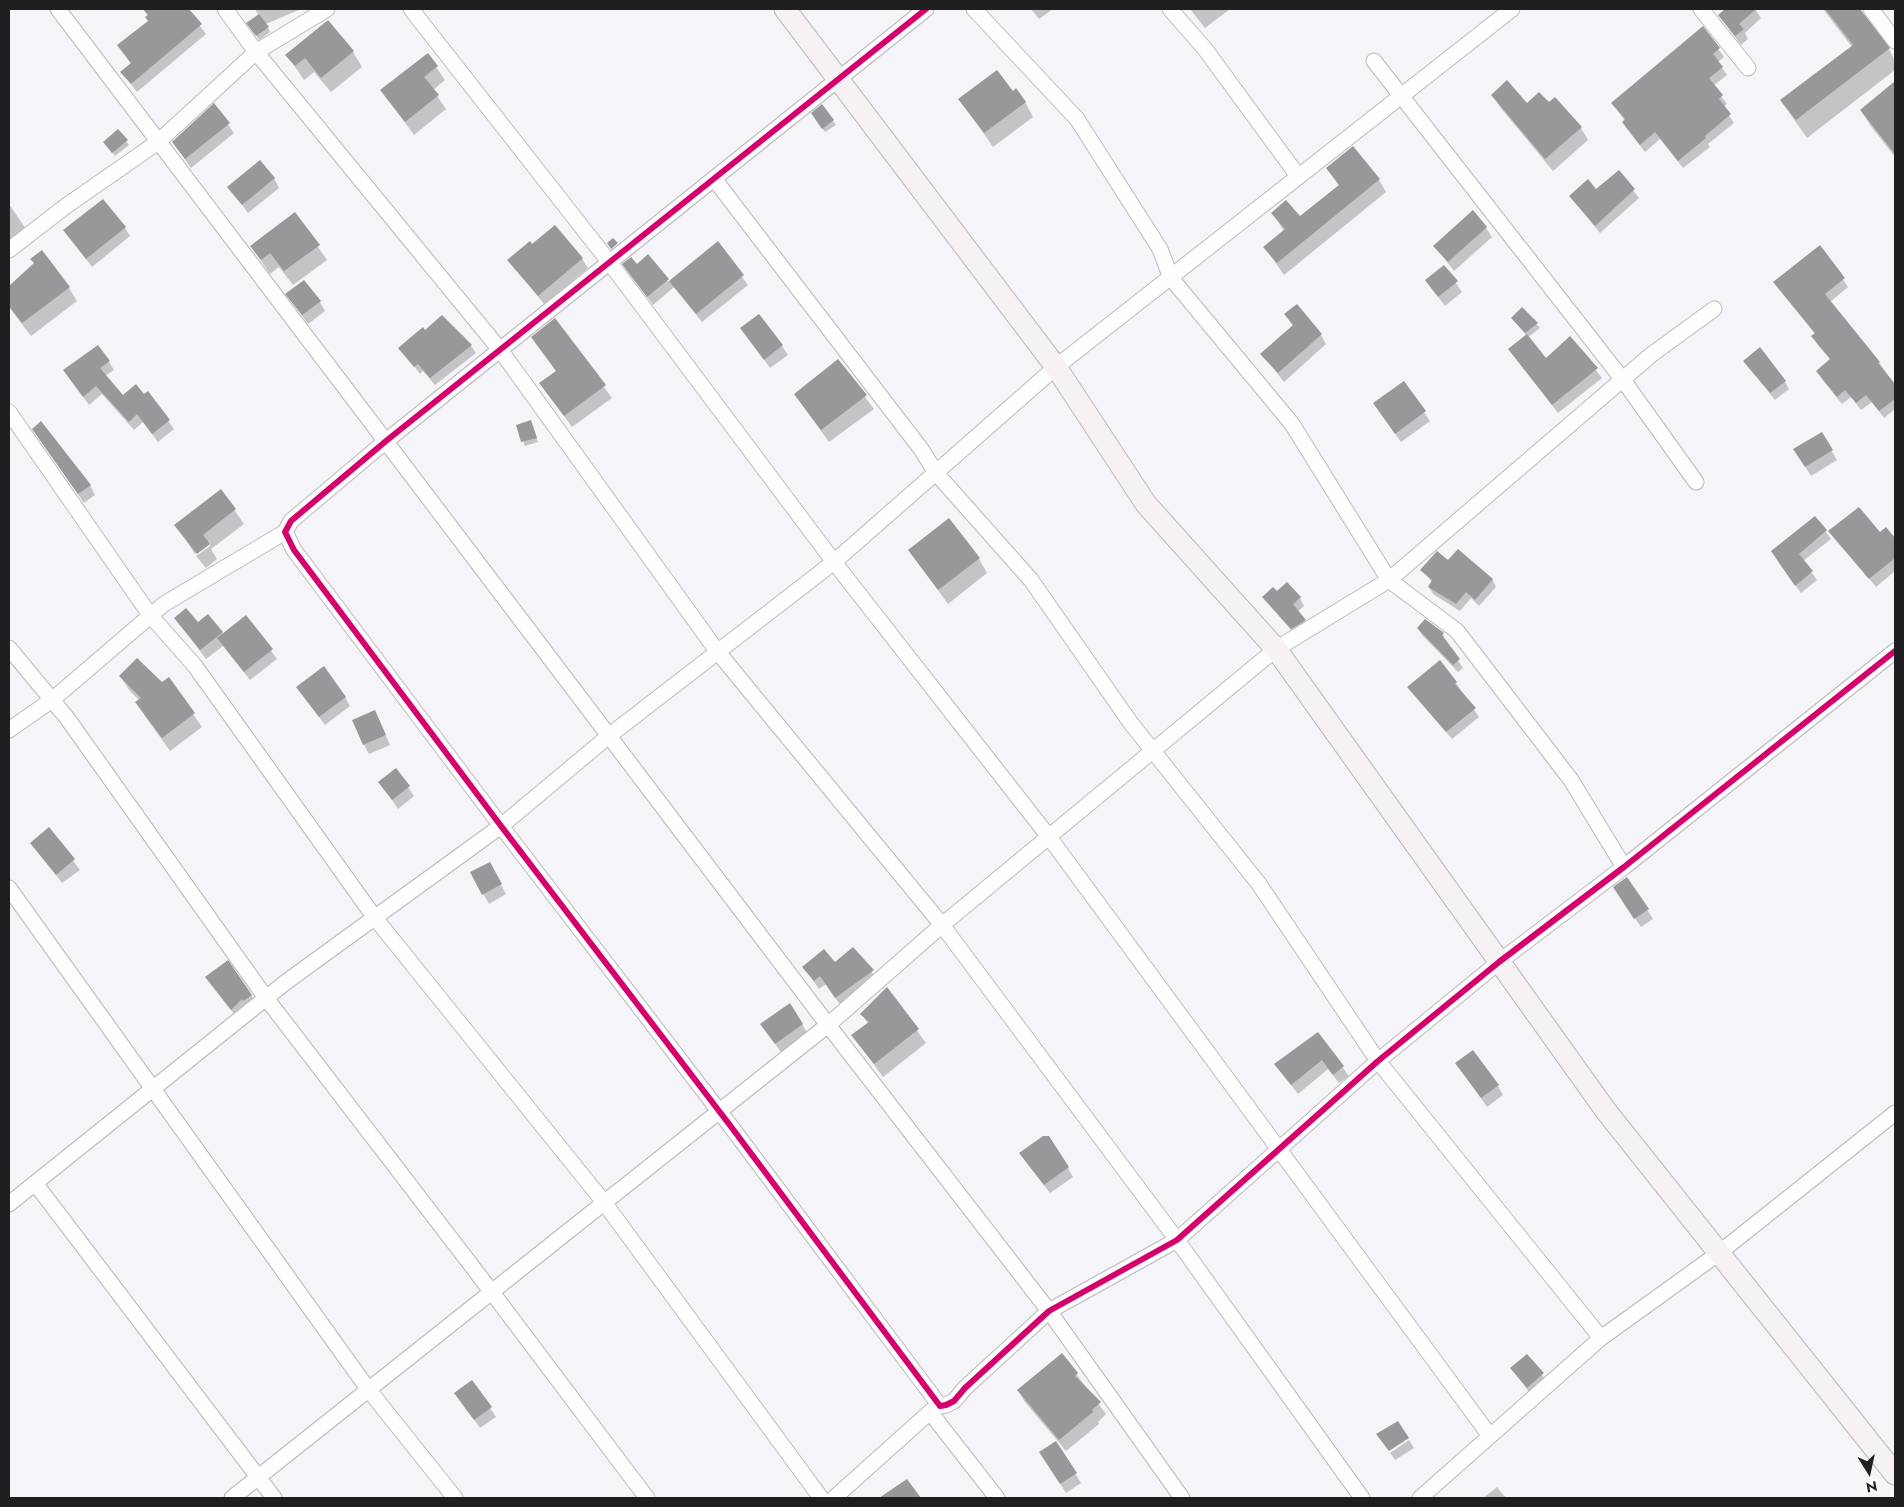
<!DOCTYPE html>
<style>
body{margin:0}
#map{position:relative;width:1904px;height:1507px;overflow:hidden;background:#f5f5f9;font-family:Jost,sans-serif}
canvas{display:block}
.frame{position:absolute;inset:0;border:10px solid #1f1f21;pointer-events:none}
.north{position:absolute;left:1844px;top:1447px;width:50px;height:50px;-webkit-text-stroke:4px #fff;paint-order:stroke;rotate:170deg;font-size:14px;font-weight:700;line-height:20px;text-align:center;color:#1f1f21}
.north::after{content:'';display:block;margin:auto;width:18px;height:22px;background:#1f1f21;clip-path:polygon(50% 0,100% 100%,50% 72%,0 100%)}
</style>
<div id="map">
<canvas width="1904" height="1507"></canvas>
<div class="frame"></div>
<div class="north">N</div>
</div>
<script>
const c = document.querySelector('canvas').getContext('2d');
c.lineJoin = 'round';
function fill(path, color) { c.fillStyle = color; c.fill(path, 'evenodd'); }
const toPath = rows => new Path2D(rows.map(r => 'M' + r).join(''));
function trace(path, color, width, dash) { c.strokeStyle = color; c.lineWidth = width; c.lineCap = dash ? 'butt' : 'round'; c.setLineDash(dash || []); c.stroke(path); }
const shadow = toPath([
 [143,9,187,9,206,34,137,92,122,72,131,64,118,46,149,21,148,16],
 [255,9,301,9,266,24,270,32,259,40,251,27,259,16],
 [1031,9,1053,9,1039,19],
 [1190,9,1230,9,1205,28],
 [1727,9,1755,9,1761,18,1745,33,1748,39,1741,45,1719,15],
 [1823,9,1858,9,1889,49,1895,61,1895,70,1807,138,1781,101,1852,47],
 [328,21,353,52,362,67,331,92,314,72,304,80,287,55],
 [1703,28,1724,57,1718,62,1727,75,1713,86,1727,104,1723,107,1734,123,1708,144,1710,147,1683,168,1660,139,1645,152,1628,130,1623,122,1625,121,1613,103],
 [427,54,445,80,433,90,446,109,414,135,381,90],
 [1895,83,1895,157,1870,125,1861,110],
 [1013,92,1025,102,1033,117,993,147,960,99],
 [1493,95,1527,104,1581,128,1588,140,1553,171,1500,107],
 [214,105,234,133,191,168,173,142],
 [815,118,833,121,836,125,825,132],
 [126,141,129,145,115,156,107,146],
 [1328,168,1379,180,1386,192,1284,275,1265,248,1284,231,1272,213,1300,218,1339,186],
 [1619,172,1639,198,1600,233,1570,196,1596,191],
 [274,178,279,188,248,213,229,187],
 [9,204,26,229,9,248],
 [295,214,327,260,293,285,279,267,270,274,251,246],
 [125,228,130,236,92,267,65,231],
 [1486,228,1492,237,1454,271,1435,246],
 [717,243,748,285,702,322,674,287,653,305,629,273,637,265,670,282],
 [532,246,582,259,588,268,544,304,509,260],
 [1820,246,1848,287,1830,302,1879,362,1895,386,1895,409,1884,418,1872,402,1861,410,1851,397,1842,404,1822,379,1818,371,1831,360,1817,344,1813,336,1815,334,1780,290],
 [35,264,69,288,77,301,31,336,9,307,9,284,11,286],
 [1444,266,1462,292,1445,306,1426,281],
 [287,294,320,302,325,311,308,324],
 [1522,309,1540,328,1528,337,1545,360,1570,338,1602,378,1558,413,1510,350,1527,336,1512,318],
 [1286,315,1321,335,1326,344,1284,382,1262,354,1293,326],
 [555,320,612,398,572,427,541,384,557,372,533,337],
 [742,329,782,346,788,355,770,368],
 [425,332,460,336,462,334,476,353,435,385,423,371,420,374,400,348],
 [838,361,874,409,829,442,795,395],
 [1745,361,1785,382,1789,389,1775,400],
 [109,362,114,370,105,376,123,396,143,395,147,392,174,429,158,442,143,422,134,430,102,394,89,405,64,370],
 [1404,383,1430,421,1401,442,1374,403],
 [531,422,538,442,525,446,517,426],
 [1822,434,1837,460,1811,476,1795,450],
 [39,438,90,485,95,495,84,503],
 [221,491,244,524,211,549,217,559,206,568,196,556,210,546,210,542,195,554,176,525],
 [1815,517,1831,539,1803,561,1817,580,1801,593,1777,560],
 [1886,528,1895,540,1895,571,1876,587,1830,531,1879,533],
 [909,550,979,559,987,573,948,604],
 [1448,561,1492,579,1496,587,1479,606,1471,598,1460,611,1433,594,1429,587,1432,582,1422,570],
 [1276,593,1300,598,1304,606,1297,612,1309,628,1296,636,1264,598],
 [246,617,277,659,250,680,223,646,206,659,175,618,222,632,223,635],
 [1426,621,1443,634,1446,643,1463,668,1458,672,1422,635,1418,628],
 [121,677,162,684,169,679,202,727,170,751,145,716,137,702,139,700,129,690],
 [1456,683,1479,717,1452,739,1408,687],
 [297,687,345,697,350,706,325,725],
 [375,712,390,745,369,754,364,745],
 [396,770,414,796,398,809,380,782],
 [49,829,80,870,62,883,32,843],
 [489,863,506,894,489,904,472,873],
 [1626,878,1653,919,1641,927,1620,897],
 [853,948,878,980,841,1006,826,984,819,989,804,968,835,964],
 [207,978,251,995,256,1004,237,1018],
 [886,989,926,1043,883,1077,853,1036,868,1024,862,1014],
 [802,1024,808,1034,781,1052,767,1033],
 [1318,1034,1349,1076,1339,1083,1328,1069,1298,1094,1276,1065],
 [1457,1063,1498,1086,1503,1095,1487,1107],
 [1020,1154,1068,1168,1073,1177,1050,1193],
 [1062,1355,1106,1414,1098,1422,1099,1424,1066,1451,1025,1402,1018,1390],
 [1527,1356,1549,1384,1533,1397,1512,1369],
 [456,1394,490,1408,496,1417,480,1428],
 [1409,1440,1414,1448,1395,1460,1390,1453],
 [1056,1443,1081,1483,1066,1493,1047,1462],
 [1497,1487,1506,1498,1483,1498]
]);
const building = toPath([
 [143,9,189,9,202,24,131,84,120,72,131,63,117,45,148,21,145,17,148,15],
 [1725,9,1756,9,1739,24,1744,29,1735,36,1718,15],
 [1825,9,1860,9,1890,48,1796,120,1780,100,1853,45],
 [259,14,269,27,256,36,246,23],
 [328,20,354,51,321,78,305,58,295,66,285,55],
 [1703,26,1720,48,1713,54,1723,67,1709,78,1723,95,1719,99,1731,114,1705,136,1706,138,1678,161,1655,132,1640,145,1622,122,1625,119,1611,103],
 [428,53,438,66,424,77,439,95,405,122,380,90],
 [997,70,1013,91,1016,88,1026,102,984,133,958,99],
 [1507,80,1527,103,1539,92,1549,102,1555,97,1582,127,1545,159,1491,95],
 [1895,81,1895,154,1860,110],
 [214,103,230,123,185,159,172,142],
 [822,104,834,120,822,129,811,113],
 [118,129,128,140,112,153,103,142],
 [1353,146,1380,179,1277,263,1263,247,1285,229,1271,213,1286,200,1300,216,1339,185,1326,168],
 [260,160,275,178,242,205,227,187],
 [1619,170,1635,189,1595,226,1569,196,1588,179,1596,189],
 [103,199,126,227,86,259,63,230],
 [1473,210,1487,227,1448,262,1433,246],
 [295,212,320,245,284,271,270,253,261,260,250,246],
 [555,225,583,258,538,296,507,260,530,241,532,244],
 [613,238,618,243,611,249,607,243],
 [718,241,744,275,696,314,669,281],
 [1820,245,1845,278,1825,294,1880,362,1878,363,1895,384,1895,399,1879,411,1866,395,1856,403,1845,390,1837,397,1816,371,1830,359,1811,336,1815,333,1773,282],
 [42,250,70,287,22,323,9,306,9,286,34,263,30,259],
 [648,254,669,279,647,297,622,264,631,257,637,264],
 [1444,265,1458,281,1438,297,1425,280],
 [304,280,321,301,302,315,285,294],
 [1297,304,1322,334,1278,373,1260,354,1293,325,1284,314],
 [1522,307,1538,323,1525,333,1511,318],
 [759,314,783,345,764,360,740,328],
 [442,315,472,345,430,378,418,364,414,367,398,348,423,327,425,330],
 [555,318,606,385,564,416,539,383,556,371,531,337],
 [1527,334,1546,358,1570,336,1598,368,1552,405,1508,349],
 [98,345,110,361,100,368,123,395,136,384,144,394,148,391,170,420,152,434,137,414,129,422,96,386,83,397,63,370],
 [1760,347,1786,381,1770,393,1743,361],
 [838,359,867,395,821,430,794,394],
 [1404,381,1426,411,1395,434,1373,403],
 [531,420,537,438,521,442,516,425],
 [41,421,91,485,78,494,32,429],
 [1822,432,1833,450,1805,467,1793,449],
 [221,489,236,509,203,535,210,544,197,554,174,525],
 [1859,507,1880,532,1886,527,1895,538,1895,558,1869,579,1828,531],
 [1815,516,1827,530,1799,554,1813,571,1795,586,1771,551],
 [949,518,980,558,938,590,908,550],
 [1458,549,1493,579,1475,600,1466,592,1456,604,1428,587,1432,580,1420,570,1437,551,1448,560],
 [1287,582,1301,597,1293,604,1306,620,1291,629,1262,597,1273,587,1277,591],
 [186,608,198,622,208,614,223,632,200,650,174,618],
 [246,615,273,649,244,672,217,638],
 [1425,619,1444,633,1442,635,1460,659,1453,665,1417,628],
 [137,658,162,682,169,677,195,713,162,738,135,702,141,698,119,676],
 [1440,660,1457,682,1455,684,1476,708,1446,732,1407,687],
 [324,666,346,697,319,717,296,687],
 [375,710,386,735,363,745,352,720],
 [396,768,410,786,392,800,378,782],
 [49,827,75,859,56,875,30,843],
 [490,862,502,884,482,895,470,872],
 [1627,877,1649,909,1634,919,1613,887],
 [853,947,874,970,835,998,820,976,814,981,802,967,824,949,835,962],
 [228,960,252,995,243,1001,242,999,231,1010,205,977],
 [887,987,919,1029,874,1064,851,1035,869,1022,860,1014],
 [790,1003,803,1024,775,1044,760,1024],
 [1318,1032,1344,1066,1333,1075,1322,1060,1291,1085,1274,1064],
 [1473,1050,1499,1085,1481,1098,1455,1063],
 [1043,1136,1049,1136,1069,1167,1044,1185,1019,1153],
 [1062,1353,1078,1373,1075,1376,1101,1402,1092,1410,1093,1412,1059,1440,1017,1390],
 [1527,1354,1544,1373,1527,1388,1510,1368],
 [472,1380,492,1407,474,1420,454,1393],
 [1398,1421,1409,1438,1389,1451,1376,1434],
 [1056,1441,1077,1473,1060,1484,1039,1452],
 [907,1479,921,1498,879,1498]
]);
const street = toPath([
 [58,9,828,1025,1049,1311,1182,1498],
 [225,9,256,52,501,351,717,651,942,925,1177,1240,1362,1498],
 [411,9,610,263,834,562,1049,837,1490,1436],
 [926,9,386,441,291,521,285,532,294,550,501,826,729,1124,940,1406,946,1405,954,1401,965,1388,1049,1311,1177,1240,1378,1061,1499,962,1624,867,1895,651],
 [974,9,1077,119,1160,249,1171,278,1292,424,1389,580,1457,631,1571,780,1624,867],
 [1170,9,1205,49,1298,176],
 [1701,9,1748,68],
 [1871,9,1895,41],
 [1374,61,1623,380,1696,482],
 [715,180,921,449,936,473,1031,580,1130,722,1259,884,1378,1061,1601,1338],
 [9,250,66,206,158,142,256,52,327,9],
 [9,412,150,615,195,666,375,918,603,1201,821,1498],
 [9,648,67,718,266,998,491,1291,647,1498],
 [9,730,52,700,164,604,285,532],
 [9,888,368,1389,455,1498],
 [35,1183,274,1498],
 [9,1204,286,982,501,826,610,735,834,562,1056,367,1512,9],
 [939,1406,930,1412,997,1498],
 [232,1498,828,1025,942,925,1276,649,1389,580,1651,355,1714,309],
 [834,1498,930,1412],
 [1420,1498,1601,1338,1719,1253,1895,1113]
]);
const secondary = toPath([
 [785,9,1056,367,1146,504,1276,649,1606,1111,1895,1474]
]);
const cycleway = toPath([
 [926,9,386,441,291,521,285,532,294,550,501,826,729,1124,940,1406,946,1405,954,1401,965,1388,1049,1311,1177,1240,1378,1061,1499,962,1624,867,1895,651]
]);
fill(shadow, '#0003');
fill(building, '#98989a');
trace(street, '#bababc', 17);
trace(secondary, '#bababc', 23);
trace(street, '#fefefe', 15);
trace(secondary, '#f6f2f3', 21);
trace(cycleway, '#d6006c', 6);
</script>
